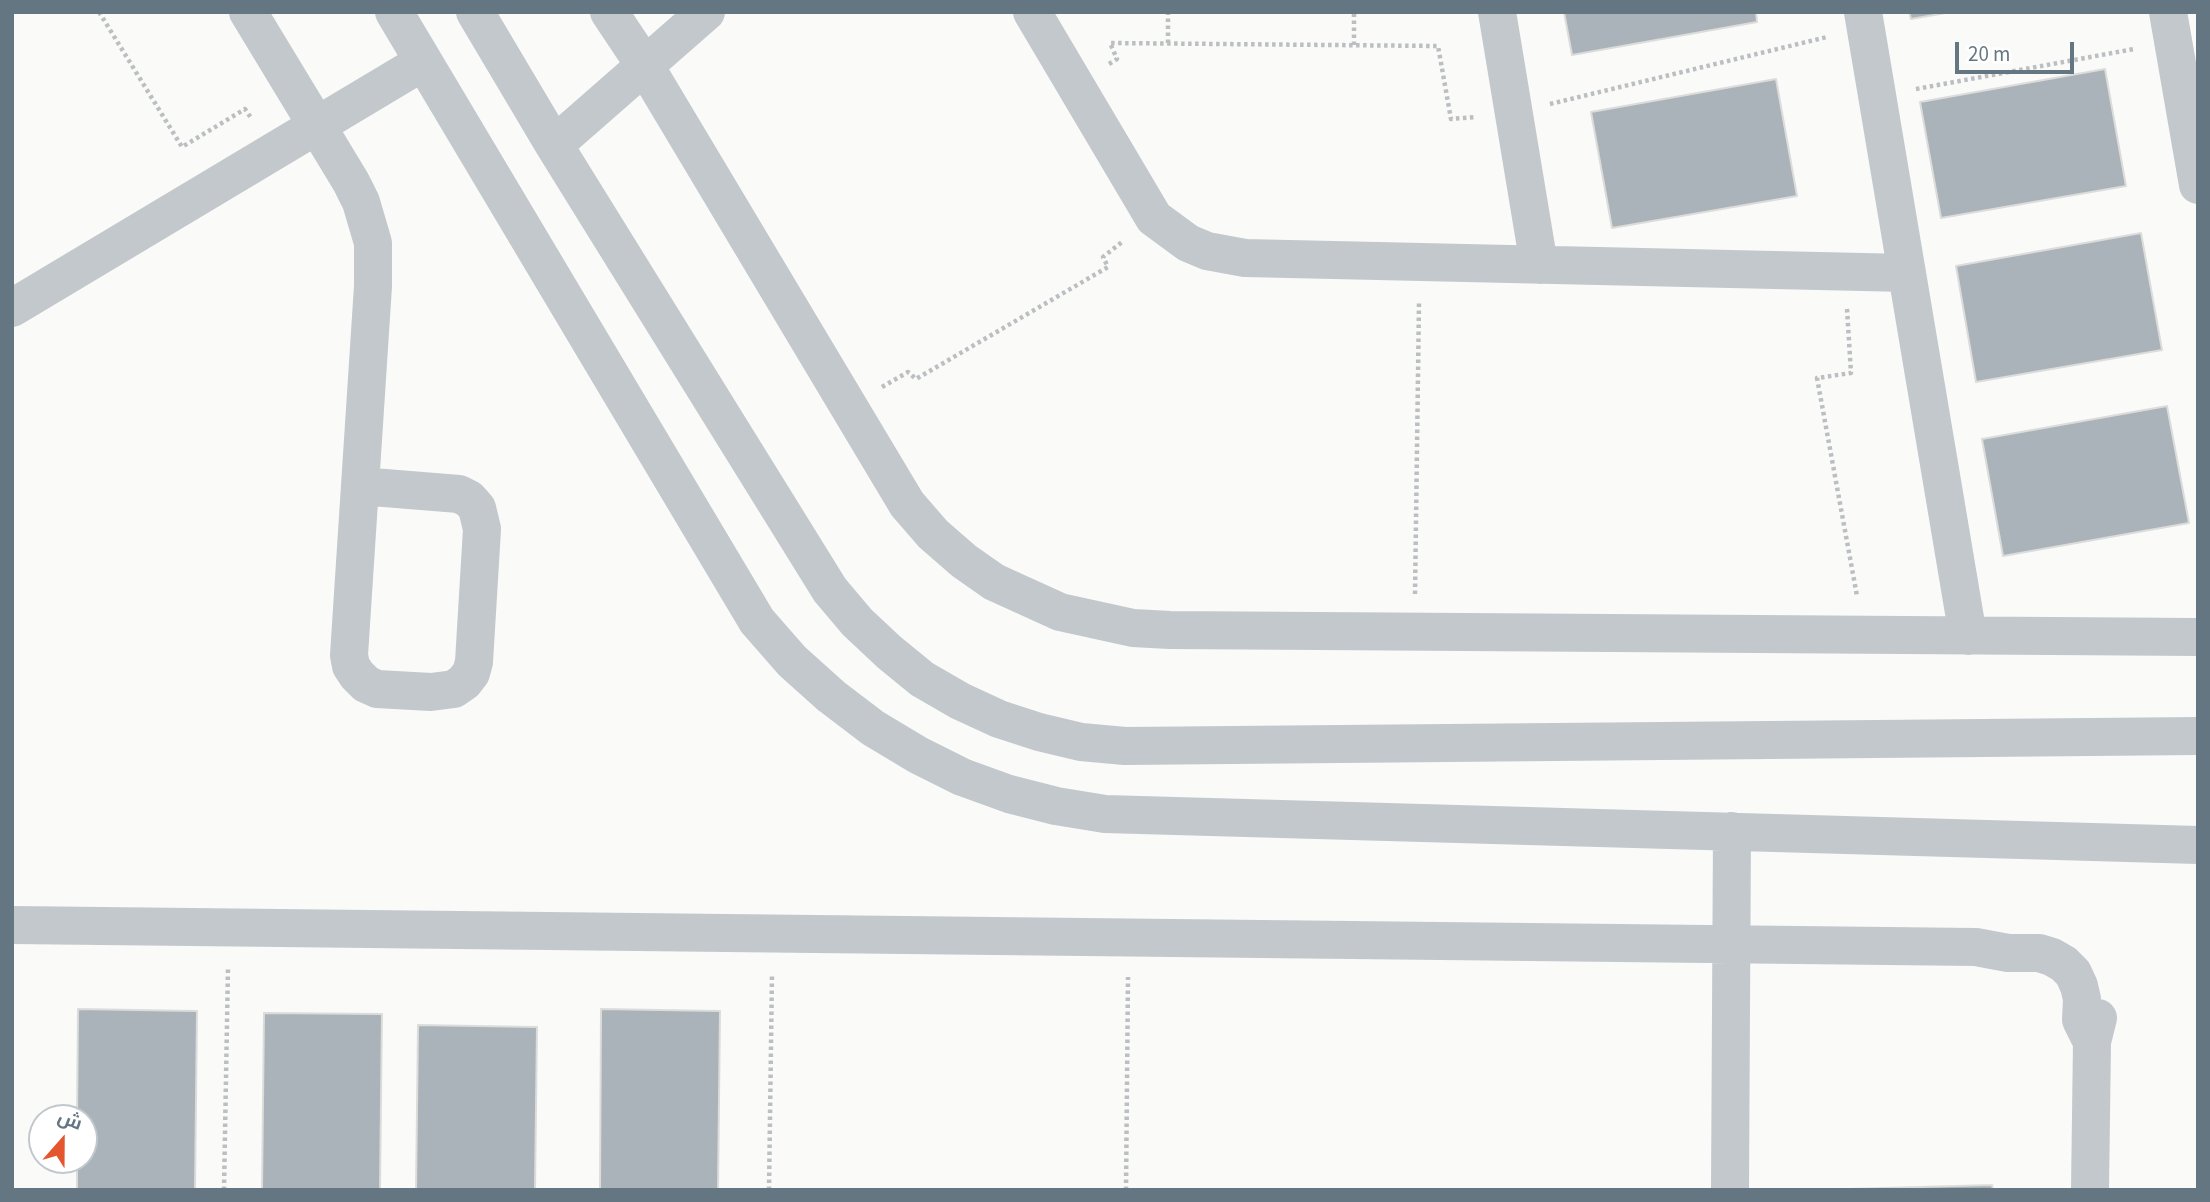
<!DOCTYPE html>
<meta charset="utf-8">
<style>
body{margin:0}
#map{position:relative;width:2210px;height:1202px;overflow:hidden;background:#fafaf8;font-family:"Source Sans 3",Cairo,sans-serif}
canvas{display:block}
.frame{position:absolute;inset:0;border:14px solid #657683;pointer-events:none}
.north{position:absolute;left:28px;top:1104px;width:70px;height:70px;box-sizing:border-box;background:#fff;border:2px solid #c1c8cd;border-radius:50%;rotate:21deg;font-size:19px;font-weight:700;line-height:28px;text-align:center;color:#657683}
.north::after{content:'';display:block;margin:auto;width:24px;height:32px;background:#e4572e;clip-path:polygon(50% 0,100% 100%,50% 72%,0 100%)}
.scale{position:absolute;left:1955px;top:42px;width:119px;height:32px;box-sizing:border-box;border:4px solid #657683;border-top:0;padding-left:9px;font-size:21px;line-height:24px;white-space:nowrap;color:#657683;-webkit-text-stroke:5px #fff;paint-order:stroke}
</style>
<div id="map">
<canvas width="2210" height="1202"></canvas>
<div class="frame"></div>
<div class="north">ش</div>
<div class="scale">20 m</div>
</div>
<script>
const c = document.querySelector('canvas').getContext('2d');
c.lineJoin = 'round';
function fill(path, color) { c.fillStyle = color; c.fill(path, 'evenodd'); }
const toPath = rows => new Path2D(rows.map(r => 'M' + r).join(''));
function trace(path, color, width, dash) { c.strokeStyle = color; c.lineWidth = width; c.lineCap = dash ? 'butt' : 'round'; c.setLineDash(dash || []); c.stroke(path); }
const building = toPath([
 [1564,12,1756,12,1757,22,1572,55,1564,12],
 [1909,12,1951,12,1911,19,1909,12],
 [2105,69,2126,186,1941,218,1920,102,2105,69],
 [1776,79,1797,196,1612,228,1591,112,1776,79],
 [2141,233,2162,350,1976,382,1956,266,2141,233],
 [2167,406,2189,523,2003,556,1982,439,2167,406],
 [78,1009,197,1011,195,1190,77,1189,77,1160,84,1160,84,1118,77,1118,78,1009],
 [601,1009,720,1011,718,1190,600,1189,601,1009],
 [264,1013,382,1014,380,1190,262,1190,264,1013],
 [418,1025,537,1027,535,1190,416,1190,418,1025],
 [1992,1185,1993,1190,1812,1190,1992,1185]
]);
const path = toPath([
 [99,12,182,147,245,109,251,118],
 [1168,43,1168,12],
 [1354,45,1354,12],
 [1109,64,1117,59,1110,43,1438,46,1451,119,1476,117],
 [1916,89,2134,49],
 [1550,104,1827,37],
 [1847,309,1851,373,1817,378,1857,596],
 [882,387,908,372,916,379,1108,267,1103,257,1122,242],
 [1415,594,1419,302],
 [224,1190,228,967],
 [769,1190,772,974],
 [1126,1190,1128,977]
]);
const minor = toPath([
 [248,12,351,182,361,202,373,243,373,286,349,655,351,666,357,675,366,684,377,689,431,692,454,689,464,682,471,673,474,662,482,529,477,508,469,499,459,494,360,486],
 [394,12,757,621,792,661,831,696,873,728,918,755,962,777,1009,794,1056,806,1105,814,2198,845],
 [475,12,554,145,830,590,857,622,889,652,922,679,960,701,999,719,1039,732,1081,742,1125,746,2198,736],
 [609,12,645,66,907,504,933,534,964,561,994,582,1060,612,1133,628,1170,630,2198,637],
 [1032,12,1154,218,1188,243,1207,251,1245,258,1907,273],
 [1497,12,1539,265],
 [1863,12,1968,636],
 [2168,12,2198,185],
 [554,145,706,12],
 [12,308,423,62],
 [12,925,1976,947,2008,953,2039,953,2052,957,2064,964,2073,973,2079,986,2082,999,2081,1020,2092,1042],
 [1730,1190,1732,831],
 [2090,1190,2092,1042,2098,1018]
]);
fill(building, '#aab3b9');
trace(building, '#dcdcda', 2);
trace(path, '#bbbfc2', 4.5, [3.5, 3.5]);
trace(minor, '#c3c8cc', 38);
</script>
